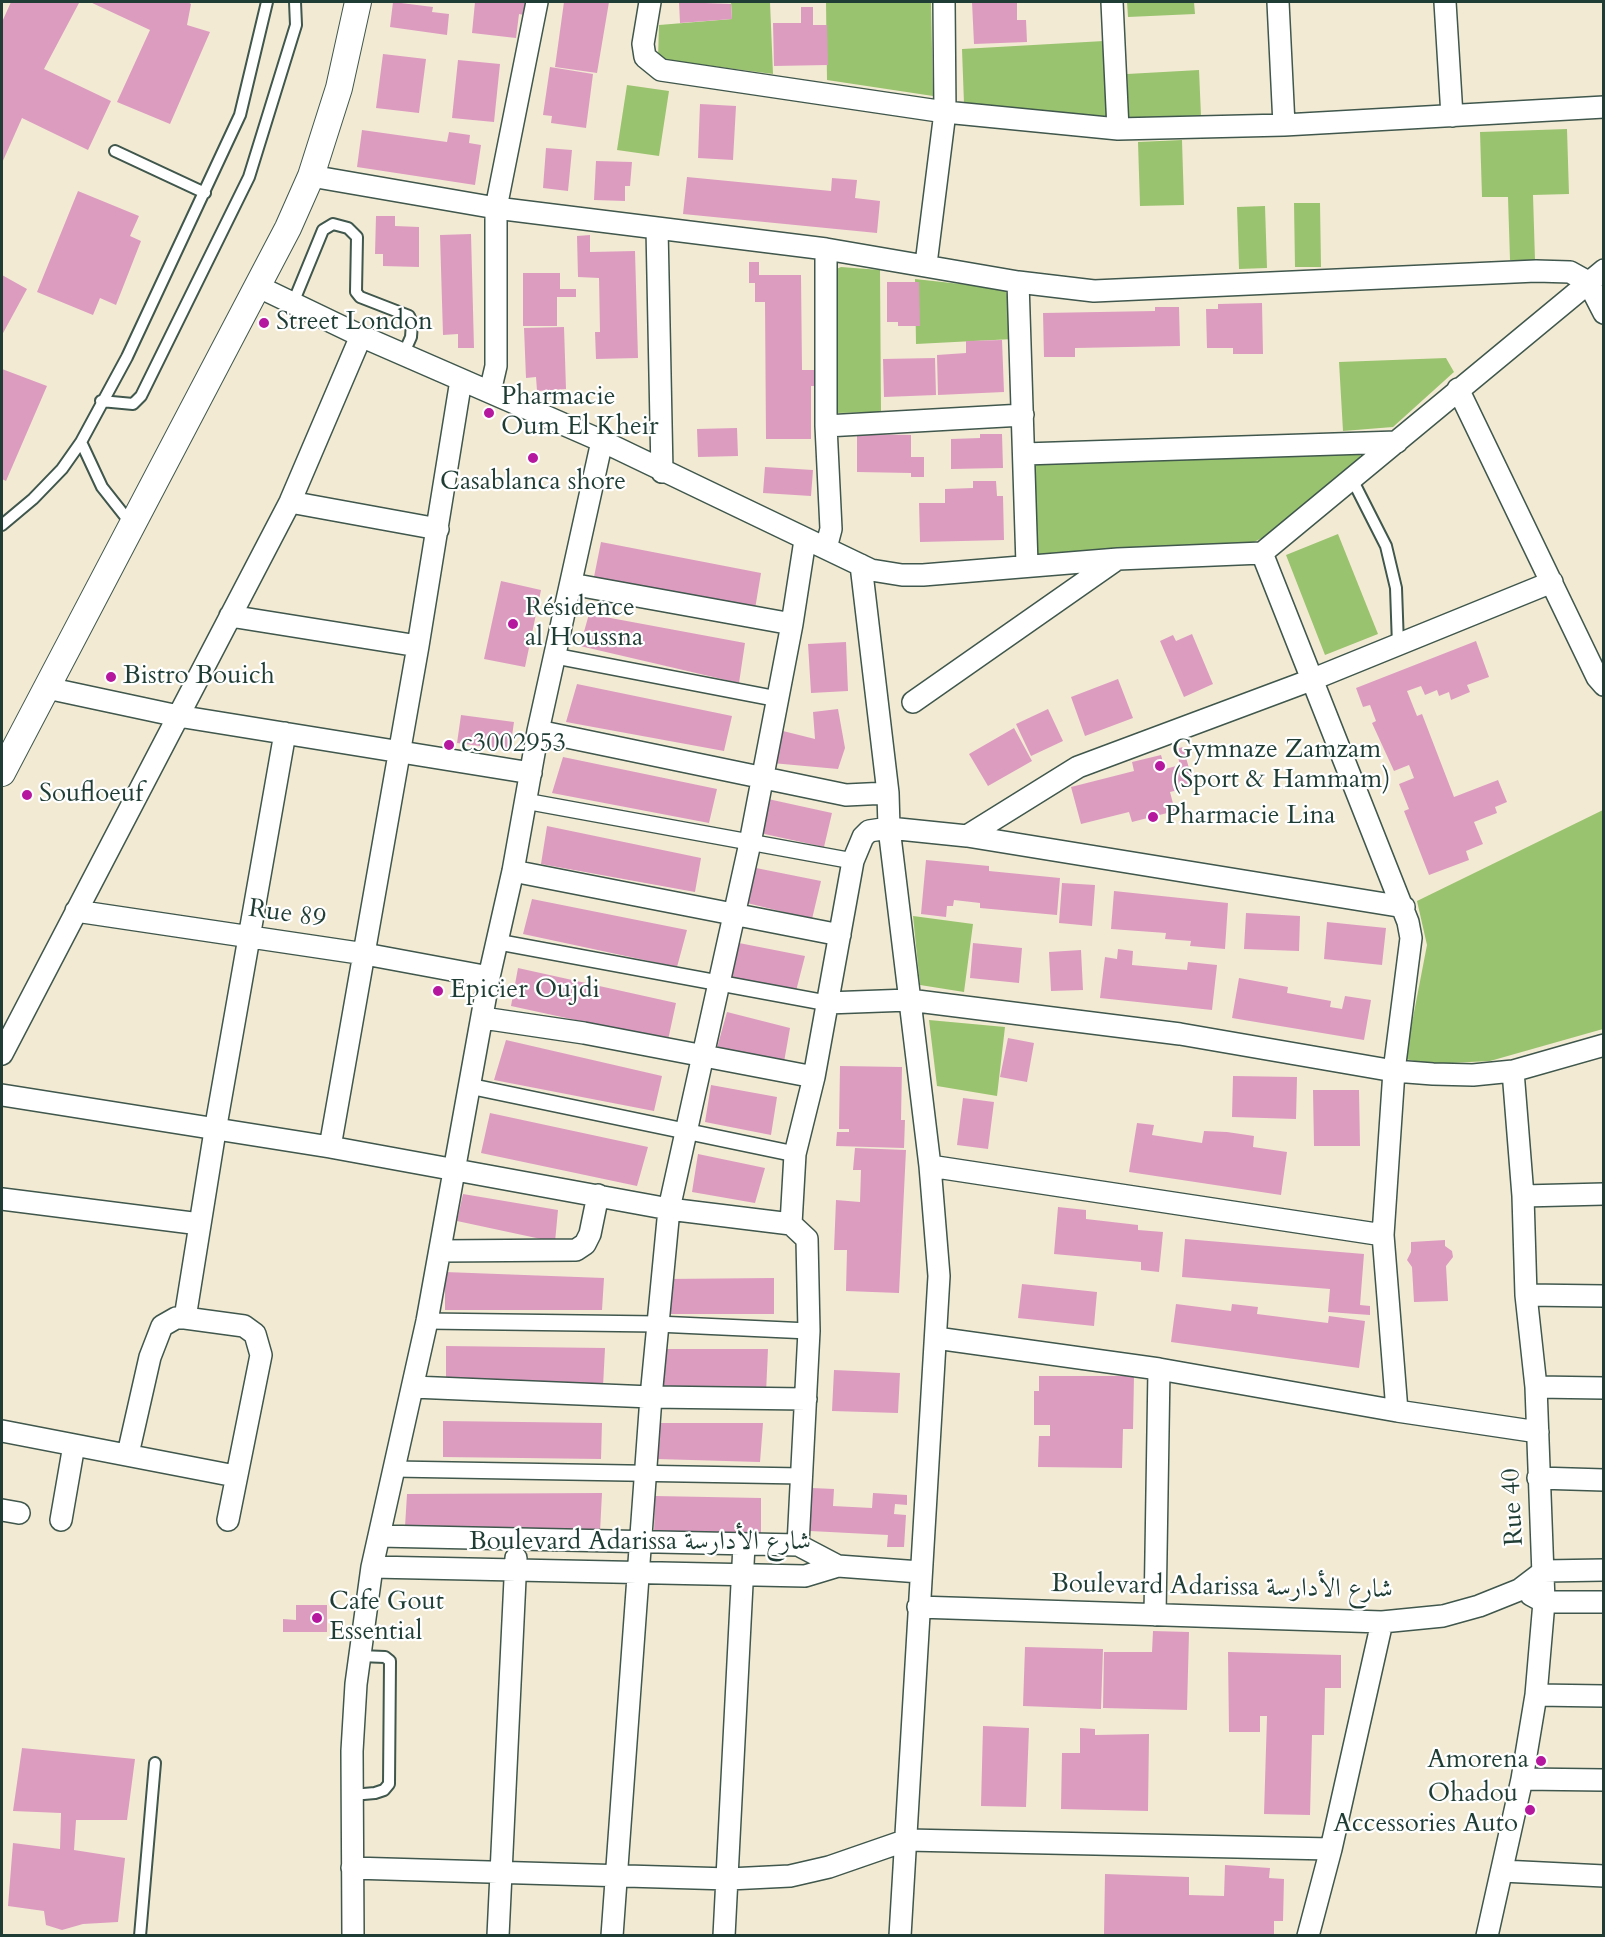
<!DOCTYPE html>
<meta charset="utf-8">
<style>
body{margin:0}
#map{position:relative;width:1605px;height:1937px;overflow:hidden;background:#f3ead4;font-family:Cardo,serif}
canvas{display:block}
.frame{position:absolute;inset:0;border:3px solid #1f3d34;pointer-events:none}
</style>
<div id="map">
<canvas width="1605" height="1937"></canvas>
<div class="frame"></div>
</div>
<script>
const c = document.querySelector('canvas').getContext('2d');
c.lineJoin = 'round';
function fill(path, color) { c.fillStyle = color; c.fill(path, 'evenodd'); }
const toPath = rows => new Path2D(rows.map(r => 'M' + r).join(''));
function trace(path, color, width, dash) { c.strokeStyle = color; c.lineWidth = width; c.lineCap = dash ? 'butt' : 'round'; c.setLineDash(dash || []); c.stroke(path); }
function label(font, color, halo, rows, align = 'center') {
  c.font = font + ' Cardo,Amiri,serif'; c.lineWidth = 4.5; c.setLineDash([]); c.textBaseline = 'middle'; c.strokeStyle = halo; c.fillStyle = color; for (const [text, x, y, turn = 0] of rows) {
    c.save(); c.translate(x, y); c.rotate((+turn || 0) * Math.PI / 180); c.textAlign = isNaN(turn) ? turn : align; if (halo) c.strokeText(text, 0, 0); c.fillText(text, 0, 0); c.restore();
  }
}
const green = toPath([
 [731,2,770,2,773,74,658,59,659,25,732,19],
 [826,2,931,2,933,96,827,80],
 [1127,2,1194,2,1195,14,1128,17],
 [1104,41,1108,119,964,104,962,49],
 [1199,70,1201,116,1129,119,1127,74],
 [627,85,669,91,659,156,617,150],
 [1567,129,1569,194,1533,195,1535,260,1510,260,1508,197,1482,197,1480,132],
 [1182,140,1184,205,1140,206,1138,142],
 [1294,203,1320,203,1321,267,1295,267],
 [1265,206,1267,268,1239,269,1237,207],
 [841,267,880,270,881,412,835,413,834,270],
 [915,279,1006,289,1013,339,916,344],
 [1446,358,1454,372,1393,427,1343,431,1339,362],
 [1362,452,1359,459,1266,536,1254,542,1043,556,1037,554,1032,463],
 [1338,534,1378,634,1325,655,1286,555],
 [1603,810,1603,1029,1490,1061,1430,1064,1405,1059,1427,945,1417,901],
 [913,916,973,924,964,992,920,985],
 [929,1020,1005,1027,997,1096,937,1086]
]);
const building = toPath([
 [11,2,79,3,44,69,111,101,88,150,22,118,2,163,2,22],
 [90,2,188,2,191,4,187,25,210,32,170,124,117,102,150,30],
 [393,2,433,7,432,12,449,14,447,35,390,27],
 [475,2,526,2,524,15,519,14,516,38,472,33],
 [564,2,609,2,597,73,555,67],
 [679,2,731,4,732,19,680,23],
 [972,2,1017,2,1017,20,1026,20,1027,42,974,44],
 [801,7,813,7,813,25,827,25,828,65,774,66,773,23,801,23],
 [383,54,426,59,419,113,376,108],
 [458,60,500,64,494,122,452,118],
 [550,67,593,74,586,128,551,123,552,116,543,115],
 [700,104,736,106,733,160,698,158],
 [362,130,447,142,449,132,470,135,469,143,481,145,475,185,357,167],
 [546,148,572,150,568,191,543,188],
 [596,161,632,162,630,186,625,186,625,201,594,200],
 [687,177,831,191,832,178,857,180,855,198,880,201,877,233,683,214],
 [78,191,139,216,130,236,141,241,116,305,100,298,93,315,37,292],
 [376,216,395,216,395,226,419,227,419,267,383,266,383,254,375,254],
 [471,234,474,348,458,348,458,334,443,335,440,235],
 [590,235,590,252,635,251,638,358,596,359,595,332,600,332,599,278,578,277,577,236],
 [749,262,759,262,759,275,801,275,802,370,814,370,814,386,811,386,811,439,766,439,765,302,755,302,755,283,749,283],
 [523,273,560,273,560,289,576,289,576,297,557,297,557,326,523,326],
 [2,275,27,289,2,335],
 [887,282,919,282,920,326,898,326,898,322,887,322],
 [1262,303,1263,354,1233,354,1233,348,1207,348,1206,309,1218,309,1218,304],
 [1155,307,1179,307,1180,346,1075,348,1075,357,1044,357,1043,313,1155,311],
 [564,327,566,389,537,391,536,377,526,378,524,328],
 [1002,340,1004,392,938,395,937,355,966,353,966,341],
 [935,358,936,395,884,397,883,359],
 [2,369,47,386,6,481,2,479],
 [737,428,738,456,698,457,697,429],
 [857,434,911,435,911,457,924,457,924,477,911,477,911,473,857,472],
 [980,434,1002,434,1003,468,951,469,951,439,980,438],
 [765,467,813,470,811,496,763,493],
 [973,481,996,481,997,496,1003,496,1004,540,920,542,919,503,945,503,945,489,973,488],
 [601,542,761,573,755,609,594,577],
 [501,581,541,590,525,667,484,659],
 [589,614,745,643,739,683,580,646],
 [1192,634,1213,684,1184,697,1160,641,1173,635,1176,641],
 [1476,641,1489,677,1467,685,1470,692,1451,700,1449,692,1439,696,1437,690,1425,695,1421,686,1407,691,1417,716,1422,714,1454,797,1498,780,1507,802,1495,807,1497,813,1474,822,1483,844,1466,851,1469,860,1429,875,1404,811,1409,809,1399,784,1414,778,1409,765,1394,771,1372,723,1376,721,1370,705,1363,707,1356,688],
 [846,642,848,691,811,693,808,644],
 [1118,679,1133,718,1085,736,1071,697],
 [577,684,732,716,724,751,566,722],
 [838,709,845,748,838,769,772,763,779,730,815,739,813,712],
 [1048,709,1063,741,1031,756,1016,724],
 [461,715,514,722,510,750,457,743],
 [1014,728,1032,761,988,786,969,754],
 [1183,747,1194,786,1170,792,1175,811,1132,822,1129,812,1081,824,1071,787,1134,771,1132,762,1161,755,1165,769,1180,765,1176,749],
 [563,757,717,789,709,823,552,793],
 [768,799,832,813,824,847,760,833],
 [547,826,701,858,695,892,541,864],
 [926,860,989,866,989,871,1060,878,1057,915,980,908,980,903,954,900,953,906,947,906,946,917,921,914],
 [756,868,821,881,812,919,747,903],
 [1062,883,1095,885,1092,926,1059,923],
 [1114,891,1228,903,1225,949,1190,946,1191,941,1165,939,1166,933,1111,929],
 [532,899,687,930,677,967,523,934],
 [1246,913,1300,916,1299,951,1244,949],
 [1327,922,1386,928,1382,965,1324,959],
 [739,943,805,956,796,991,730,977],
 [973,943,1022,948,1019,983,970,978],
 [1118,949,1133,951,1132,965,1187,970,1188,962,1217,965,1212,1010,1100,998,1105,957,1117,959],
 [1081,950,1083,990,1051,991,1049,952],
 [518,968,676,1003,668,1040,511,1006],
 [1239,978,1288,987,1287,993,1331,1001,1330,1007,1342,1009,1345,996,1371,1000,1364,1040,1232,1018],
 [727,1012,790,1028,784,1062,717,1048],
 [1008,1038,1034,1043,1027,1082,1000,1077],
 [506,1040,662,1076,654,1111,494,1080],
 [840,1066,902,1067,901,1120,905,1120,904,1148,836,1146,837,1132,849,1132,849,1129,839,1129],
 [1233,1076,1297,1077,1296,1119,1232,1117],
 [711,1085,777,1097,771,1135,705,1122],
 [1313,1090,1359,1090,1360,1146,1314,1146],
 [963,1098,994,1102,988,1149,957,1145],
 [490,1113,648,1147,637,1186,481,1153],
 [1137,1123,1154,1125,1152,1135,1202,1143,1204,1131,1227,1132,1254,1136,1253,1147,1287,1152,1281,1195,1129,1172],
 [855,1148,906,1150,899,1293,846,1291,847,1250,834,1250,836,1200,860,1202,861,1170,853,1170],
 [698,1154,765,1168,755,1203,692,1192],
 [463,1194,558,1210,555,1242,457,1221],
 [1058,1207,1086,1210,1086,1219,1138,1225,1138,1230,1163,1232,1159,1272,1141,1270,1141,1262,1054,1254],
 [1185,1239,1364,1254,1360,1305,1370,1306,1370,1315,1328,1312,1330,1289,1182,1277],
 [1445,1240,1445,1246,1452,1251,1453,1257,1446,1266,1448,1301,1414,1302,1412,1267,1407,1260,1411,1252,1411,1242],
 [445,1272,604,1278,602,1310,445,1310],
 [774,1278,774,1314,665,1314,664,1279],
 [1022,1284,1097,1292,1094,1326,1018,1318],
 [1176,1304,1231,1311,1232,1304,1258,1307,1257,1314,1328,1323,1329,1316,1365,1321,1359,1368,1171,1342],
 [446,1346,605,1348,603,1387,446,1382],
 [662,1349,768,1349,766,1393,662,1390],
 [834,1370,900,1373,898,1413,832,1411],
 [1039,1376,1134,1376,1133,1429,1123,1429,1122,1468,1038,1467,1039,1436,1050,1436,1050,1425,1034,1425,1034,1391,1039,1391],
 [443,1421,602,1423,601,1459,443,1457],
 [658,1423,763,1423,760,1462,657,1459],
 [812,1488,834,1489,833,1506,872,1508,873,1493,907,1495,907,1505,895,1504,894,1514,906,1515,904,1547,887,1547,888,1535,810,1531],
 [602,1493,600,1532,405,1527,407,1494],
 [655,1496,761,1498,761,1533,654,1535],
 [296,1605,327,1605,327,1632,283,1632,283,1619,296,1620],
 [1153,1631,1189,1632,1187,1710,1103,1708,1104,1652,1152,1652],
 [1025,1647,1103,1649,1101,1709,1023,1706],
 [1228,1652,1341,1655,1341,1688,1325,1688,1324,1735,1312,1735,1310,1815,1264,1814,1267,1716,1260,1716,1260,1732,1229,1732],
 [983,1726,1029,1728,1026,1807,981,1806],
 [1080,1728,1095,1729,1095,1735,1149,1734,1148,1811,1061,1809,1062,1753,1080,1753],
 [22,1748,135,1759,127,1820,76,1820,74,1850,125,1858,118,1922,83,1924,62,1930,46,1925,44,1911,8,1906,13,1843,60,1849,61,1813,13,1811],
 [1225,1865,1270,1868,1269,1878,1284,1879,1283,1921,1274,1921,1274,1936,1104,1934,1105,1874,1189,1877,1189,1895,1224,1896]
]);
const service = toPath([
 [115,151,205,193],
 [293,303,323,230,333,224,348,228,357,237,356,292,360,297,409,316,412,323,411,337,403,355],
 [101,401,133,404,141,396,249,177,296,25,295,2],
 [81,442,102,487,132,525],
 [1352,479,1386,546,1396,588,1398,645],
 [2,525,33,499,62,469,81,442,127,357,240,115,267,2],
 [352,1795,375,1793,384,1790,389,1784,390,1661,385,1657,360,1656],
 [140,1936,155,1763]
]);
const pedestrian = toPath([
 [555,656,778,699],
 [525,801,853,861],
 [498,942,827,1003],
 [469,1086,795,1154],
 [427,1321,657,1324,809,1331],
 [394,1469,802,1476]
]);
const minor = toPath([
 [650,2,643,44,645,57,661,70,945,112,1118,129,1284,125,1604,107],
 [1112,2,1118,129],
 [1278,2,1284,125],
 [1445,2,1452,116],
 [311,176,496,208,826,249,1018,282,1094,291,1536,271,1570,272,1588,282,1604,313],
 [657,228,662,472],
 [826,249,826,426,831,529,826,548],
 [926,264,945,112,944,2],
 [1018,282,1027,565],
 [257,286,361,336,602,441,871,570,902,575,923,575,1118,559,1262,553,1604,270],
 [1458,389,1597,677,1604,685],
 [490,392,496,366,496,208,537,2],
 [826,426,1023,415],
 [1024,454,1397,442],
 [290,502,438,529],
 [1262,553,1408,922,1411,938,1394,1071,1383,1235,1397,1411],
 [861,565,888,793,889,828,930,1166,939,1276,900,1936],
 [571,584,792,624],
 [230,616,418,646],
 [47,688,178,716,531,773],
 [913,702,1116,560],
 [538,731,846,795,888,793],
 [967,836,1078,767,1311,680,1552,582],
 [513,871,840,935],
 [76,911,365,954,489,977],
 [827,1003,909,1000,1180,1034,1394,1071,1433,1074,1473,1075,1513,1071,1604,1045],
 [483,1018,584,1033,814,1077],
 [2,1054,290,502,361,336],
 [2,1095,330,1147,669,1209,791,1224],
 [330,1147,418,646,461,380],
 [930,1166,1383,1235],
 [1523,1196,1604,1194],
 [2,1199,200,1224],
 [440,1251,576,1250,585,1244,590,1234,598,1195],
 [1526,1295,1604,1296],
 [185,1318,215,1131,285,733],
 [936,1338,1159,1369,1397,1411,1538,1432],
 [413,1387,651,1397,806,1399],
 [1536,1387,1604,1388],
 [2,1431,235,1476],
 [128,1454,150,1357,162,1326,176,1318,185,1318,244,1326,255,1334,261,1355,228,1520],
 [1538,1478,1604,1480],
 [2,1510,19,1513],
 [61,1520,74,1445],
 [379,1536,798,1545,838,1566],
 [798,1545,809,1331,807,1239,791,1224,795,1154,814,1077,853,861,863,837,869,831,889,828,967,836,1404,907],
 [372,1567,805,1576,838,1566,920,1572],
 [1531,1595,1544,1602,1604,1602],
 [918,1607,1382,1622,1443,1616,1479,1606,1519,1590,1544,1571,1604,1570],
 [1155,1615,1159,1369],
 [1536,1695,1604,1696],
 [1522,1779,1604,1780],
 [352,1868,729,1879,790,1876,829,1867,907,1840,1331,1849],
 [1502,1871,1604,1876],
 [353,1936,352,1751,356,1684,372,1567,427,1321,489,977,513,871,538,731,602,441],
 [498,1936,516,1558],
 [612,1936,651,1397,669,1209,750,843,792,624,805,540],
 [724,1936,744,1545],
 [1308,1936,1331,1849,1382,1622],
 [1487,1936,1522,1779,1536,1695,1544,1602,1536,1387,1526,1295,1523,1196,1513,1071]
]);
const tertiary = toPath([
 [2,773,288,228,311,176,339,88,358,2]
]);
const markers = [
 [264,323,6,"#b5179e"],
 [489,413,6,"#b5179e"],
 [533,458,6,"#b5179e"],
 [513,624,6,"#b5179e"],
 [111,677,6,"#b5179e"],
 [449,745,6,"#b5179e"],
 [1160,766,6,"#b5179e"],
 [27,795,6,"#b5179e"],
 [1153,817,6,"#b5179e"],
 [438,991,6,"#b5179e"],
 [317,1618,6,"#b5179e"],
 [1541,1761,6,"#b5179e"],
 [1530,1810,6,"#b5179e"]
];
const poiNames = [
 ["Street London",276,323],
 ["Pharmacie",501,398],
 ["Oum El Kheir",501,428],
 ["Casablanca shore",533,483,"center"],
 ["Résidence",525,609],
 ["al Houssna",525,639],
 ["Bistro Bouich",123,677],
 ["c3002953",461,745],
 ["Gymnaze Zamzam",1172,751],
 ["(Sport & Hammam)",1172,781],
 ["Soufloeuf",39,795],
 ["Pharmacie Lina",1165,817],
 ["Epicier Oujdi",450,991],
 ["Cafe Gout",329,1603],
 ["Essential",329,1633],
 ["Amorena",1529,1761,"right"],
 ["Ohadou",1518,1795,"right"],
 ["Accessories Auto",1518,1825,"right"]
];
const streetNames = [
 ["Rue 89",287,915,8],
 ["Rue 40",1514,1507,-93],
 ["Boulevard Adarissa شارع الأدارسة",640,1543],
 ["Boulevard Adarissa شارع الأدارسة",1222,1588,1]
];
fill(green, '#9ac36f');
fill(building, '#dc9cc0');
trace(service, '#3f574c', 14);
trace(pedestrian, '#3f574c', 18);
trace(minor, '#3f574c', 24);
trace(tertiary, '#3f574c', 28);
trace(service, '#fff', 10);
trace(pedestrian, '#fff', 15);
trace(minor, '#fff', 21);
trace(tertiary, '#fff', 26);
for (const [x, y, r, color] of markers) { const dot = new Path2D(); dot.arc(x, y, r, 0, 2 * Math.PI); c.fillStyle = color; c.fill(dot); trace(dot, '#fff', 2); }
label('26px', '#1f3d34', '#fff', poiNames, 'left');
label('26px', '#1f3d34', '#fff', streetNames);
</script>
